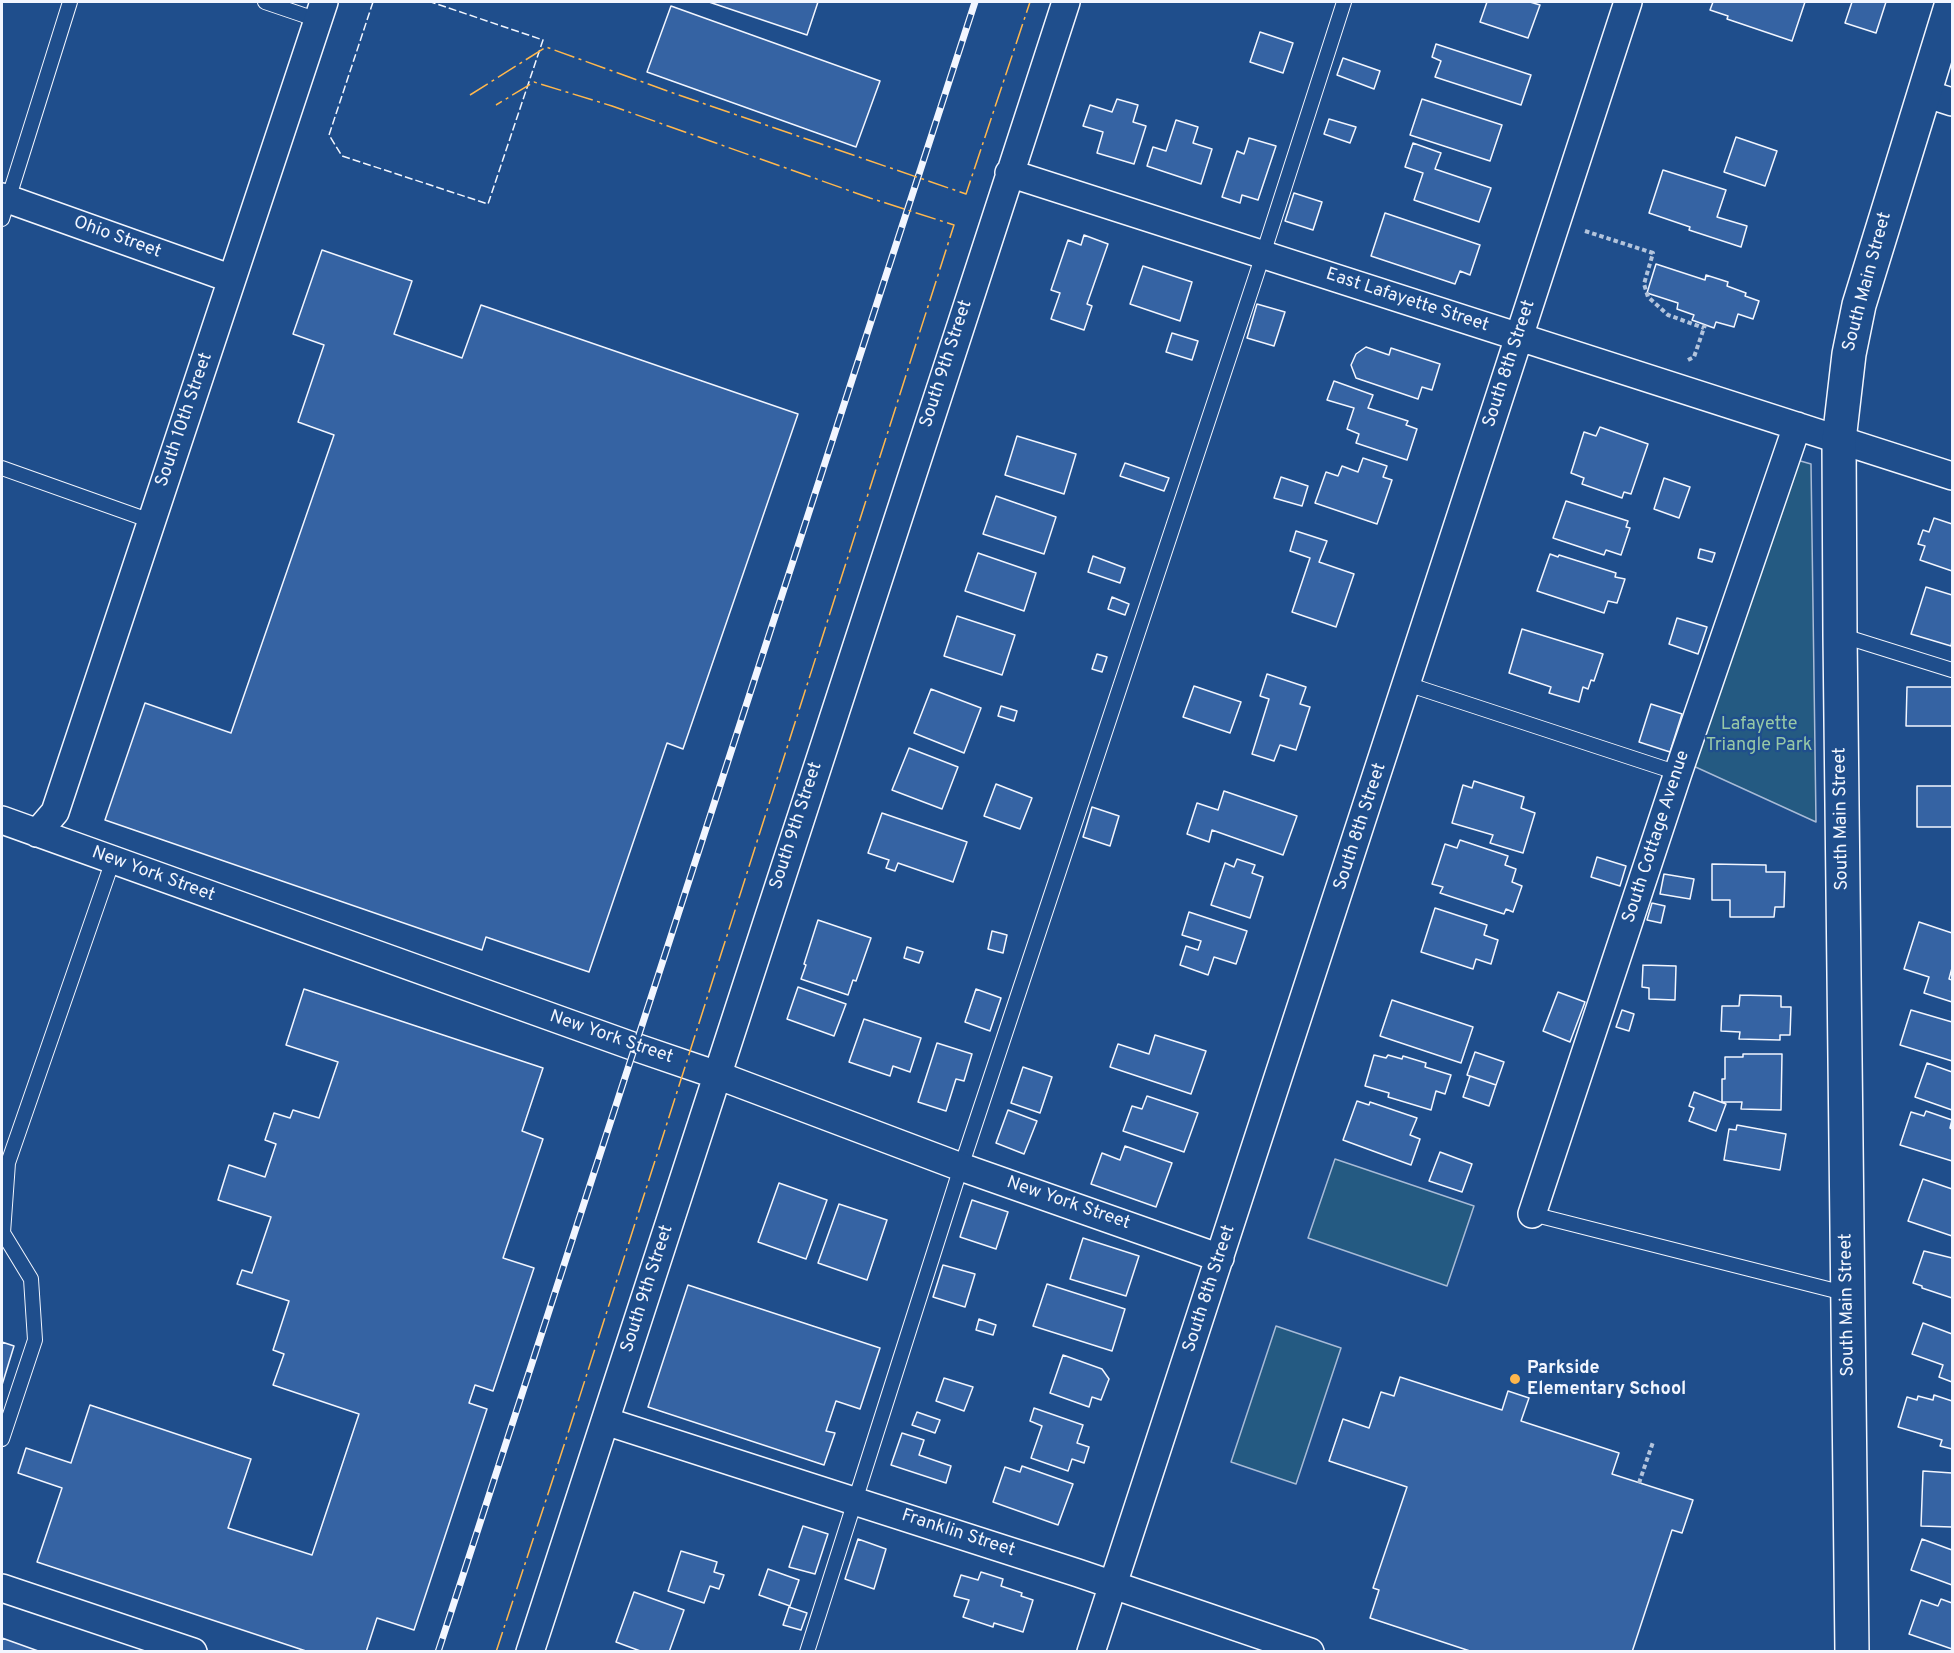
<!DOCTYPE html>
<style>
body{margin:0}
#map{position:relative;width:1954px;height:1653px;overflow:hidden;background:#1f4e8c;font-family:Overpass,sans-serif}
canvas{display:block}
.frame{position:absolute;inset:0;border:3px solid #f2f6ff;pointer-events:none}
</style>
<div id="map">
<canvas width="1954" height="1653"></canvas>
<div class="frame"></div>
</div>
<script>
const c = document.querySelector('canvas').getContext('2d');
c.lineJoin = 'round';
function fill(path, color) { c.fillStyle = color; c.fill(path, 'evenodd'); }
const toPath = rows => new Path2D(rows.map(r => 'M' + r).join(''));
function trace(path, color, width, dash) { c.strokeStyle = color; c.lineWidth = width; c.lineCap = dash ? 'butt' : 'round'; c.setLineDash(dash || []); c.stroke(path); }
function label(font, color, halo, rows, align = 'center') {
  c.font = font + ' Overpass,sans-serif'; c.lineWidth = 4.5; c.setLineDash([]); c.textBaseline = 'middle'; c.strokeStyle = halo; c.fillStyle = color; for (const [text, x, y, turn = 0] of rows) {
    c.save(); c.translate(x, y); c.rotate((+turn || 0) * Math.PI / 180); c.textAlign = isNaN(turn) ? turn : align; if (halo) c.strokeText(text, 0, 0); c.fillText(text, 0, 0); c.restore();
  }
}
const green = toPath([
 [1797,460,1811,464,1816,822,1689,764,1797,460],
 [1335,1159,1474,1206,1447,1286,1308,1238,1335,1159],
 [1276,1326,1341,1348,1296,1484,1231,1462,1276,1326]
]);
const building = toPath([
 [709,2,818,2,807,35,709,2],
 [1487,2,1530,2,1540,5,1528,38,1480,22,1487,2],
 [1713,2,1805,2,1792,41,1727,19,1728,16,1710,10,1713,2],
 [1852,2,1886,2,1876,33,1845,23,1852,2],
 [671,6,880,81,856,147,647,72,671,6],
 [1260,32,1293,43,1283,73,1250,62,1260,32],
 [1436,44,1531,75,1521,105,1435,77,1441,61,1432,57,1436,44],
 [1343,58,1380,71,1374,89,1337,75,1343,58],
 [1117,99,1138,105,1133,122,1146,126,1134,164,1097,153,1103,132,1083,126,1090,105,1112,112,1117,99],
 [1422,99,1502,125,1490,161,1410,135,1422,99],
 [1329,119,1356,127,1350,143,1324,134,1329,119],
 [1176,120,1198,127,1193,143,1212,149,1201,184,1147,166,1153,147,1166,151,1176,120],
 [1736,137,1777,151,1765,186,1724,172,1736,137],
 [1249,138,1276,146,1258,200,1242,195,1240,203,1222,197,1237,151,1244,154,1249,138],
 [1413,143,1441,153,1435,169,1491,188,1479,222,1414,200,1423,173,1405,167,1413,143],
 [1663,170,1726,190,1717,217,1747,226,1741,247,1689,230,1690,227,1649,213,1663,170],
 [1294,193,1322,202,1313,230,1285,221,1294,193],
 [1385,213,1480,245,1470,275,1460,271,1455,284,1371,256,1385,213],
 [1084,235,1108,244,1087,304,1092,306,1084,330,1051,319,1060,293,1051,290,1068,240,1081,245,1084,235],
 [322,250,412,281,394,334,462,358,481,305,798,414,683,749,667,743,589,972,486,937,482,950,105,820,145,703,231,733,334,435,298,422,324,345,293,334,322,250],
 [1656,264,1705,280,1706,275,1728,282,1727,286,1746,293,1745,296,1759,301,1753,319,1738,314,1734,327,1716,322,1714,328,1692,320,1694,315,1677,309,1678,303,1647,293,1656,264],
 [1143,266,1192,282,1180,321,1130,304,1143,266],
 [1257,304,1285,312,1274,346,1247,338,1257,304],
 [1172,333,1198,341,1192,360,1166,352,1172,333],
 [1366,347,1389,355,1391,348,1440,364,1432,390,1422,387,1418,399,1356,378,1351,365,1356,354,1366,347],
 [1334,381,1373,395,1368,408,1408,421,1406,425,1417,429,1407,460,1356,443,1359,434,1347,429,1354,408,1327,400,1334,381],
 [1600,427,1648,444,1631,494,1624,492,1622,498,1582,484,1584,478,1571,473,1584,432,1596,436,1600,427],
 [1017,436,1076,454,1064,494,1005,475,1017,436],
 [1363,458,1387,466,1383,477,1392,480,1377,524,1315,503,1326,472,1338,476,1342,466,1358,472,1363,458],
 [1125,463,1169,478,1164,491,1120,476,1125,463],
 [1281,477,1308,486,1302,506,1274,498,1281,477],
 [1664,478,1690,487,1679,518,1654,509,1664,478],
 [996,496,1056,517,1044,554,983,534,996,496],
 [1566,501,1628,521,1626,527,1630,528,1621,555,1606,550,1604,555,1553,538,1566,501],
 [1934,518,1952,524,1952,571,1920,560,1925,546,1918,544,1923,530,1929,532,1934,518],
 [1296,531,1327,541,1319,562,1354,574,1336,627,1292,612,1310,558,1290,551,1296,531],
 [1700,549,1715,553,1712,562,1698,558,1700,549],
 [978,553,1036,573,1024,611,965,591,978,553],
 [1550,554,1558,557,1559,555,1616,573,1615,577,1625,579,1617,603,1608,601,1604,613,1537,591,1550,554],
 [1093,556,1125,568,1120,583,1088,572,1093,556],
 [1926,587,1952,595,1952,641,1951,646,1911,634,1926,587],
 [1112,597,1129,604,1125,615,1108,609,1112,597],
 [957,616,1015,635,1002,675,944,656,957,616],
 [1677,618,1707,627,1698,654,1669,644,1677,618],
 [1522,629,1603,654,1594,681,1591,680,1588,689,1583,687,1579,702,1549,693,1551,687,1509,673,1522,629],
 [1097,654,1107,657,1102,672,1092,669,1097,654],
 [1267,674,1306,687,1300,704,1310,707,1296,750,1280,745,1274,761,1252,754,1269,699,1260,696,1267,674],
 [1194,686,1241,702,1230,733,1183,717,1194,686],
 [1907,687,1952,687,1952,726,1906,726,1907,687],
 [931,689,981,708,964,753,914,733,931,689],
 [1651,704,1682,714,1670,752,1639,742,1651,704],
 [1001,706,1017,711,1014,721,998,716,1001,706],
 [909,748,958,767,942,809,892,790,909,748],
 [1474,781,1524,797,1521,808,1535,813,1523,853,1490,843,1493,835,1452,823,1463,785,1472,788,1474,781],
 [996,784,1032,798,1020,829,984,816,996,784],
 [1917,786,1952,786,1952,827,1917,827,1917,786],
 [1224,791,1297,816,1283,855,1212,830,1209,842,1187,834,1197,803,1218,810,1224,791],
 [1092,807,1119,816,1110,846,1083,837,1092,807],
 [882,813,967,842,953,882,898,863,895,871,886,868,889,860,868,853,882,813],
 [1460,840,1508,856,1505,865,1516,869,1512,882,1522,886,1513,912,1506,909,1504,914,1440,893,1443,887,1432,884,1445,844,1457,848,1460,840],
 [1597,857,1626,866,1620,886,1591,877,1597,857],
 [1237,859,1255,865,1252,873,1263,877,1250,918,1211,905,1225,863,1234,867,1237,859],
 [1712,864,1766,865,1766,872,1785,872,1784,907,1775,907,1774,917,1730,917,1730,900,1712,900,1712,864],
 [1664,874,1694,879,1690,899,1660,894,1664,874],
 [1652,903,1665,906,1661,923,1647,920,1652,903],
 [1435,908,1487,925,1484,935,1498,940,1491,964,1476,959,1473,969,1421,952,1435,908],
 [1189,912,1247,931,1236,964,1214,957,1208,975,1180,965,1186,946,1198,950,1201,941,1182,935,1189,912],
 [818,920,871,938,856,981,853,980,848,995,801,979,806,965,804,964,818,920],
 [1919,922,1952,933,1952,968,1949,979,1952,980,1952,1002,1924,993,1929,977,1904,969,1919,922],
 [992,931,1007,935,1003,953,988,949,992,931],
 [907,947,923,952,919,963,904,958,907,947],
 [1643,965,1676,966,1675,1000,1649,999,1649,988,1642,987,1643,965],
 [798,987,846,1004,834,1036,787,1019,798,987],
 [304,989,543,1068,522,1131,543,1139,503,1258,534,1268,493,1391,475,1385,469,1403,487,1409,414,1630,377,1618,366,1652,309,1652,37,1562,62,1488,18,1473,26,1448,71,1463,90,1405,251,1459,228,1528,312,1555,359,1414,273,1385,284,1354,273,1350,289,1301,237,1284,242,1270,252,1273,271,1217,218,1200,229,1165,265,1177,276,1144,265,1140,274,1113,290,1118,293,1110,319,1118,338,1062,286,1045,304,989],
 [976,989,1001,998,990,1031,965,1022,976,989],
 [1558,992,1585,1002,1570,1042,1543,1031,1558,992],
 [1740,995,1781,996,1781,1007,1791,1007,1790,1035,1780,1035,1780,1040,1739,1039,1740,1032,1721,1031,1722,1006,1739,1006,1740,995],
 [1392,1000,1473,1027,1461,1063,1380,1036,1392,1000],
 [1622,1010,1634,1014,1629,1031,1616,1027,1622,1010],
 [1911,1010,1952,1022,1952,1061,1900,1045,1911,1010],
 [864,1019,921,1038,910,1072,893,1066,890,1076,849,1062,864,1019],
 [1155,1035,1206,1051,1191,1094,1110,1067,1118,1044,1149,1054,1155,1035],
 [937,1043,972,1054,964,1081,956,1079,946,1111,918,1102,937,1043],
 [1475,1052,1504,1062,1496,1085,1467,1075,1475,1052],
 [1743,1054,1782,1054,1781,1110,1741,1109,1742,1102,1722,1102,1722,1079,1725,1079,1725,1057,1743,1057,1743,1054],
 [1374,1055,1386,1058,1388,1055,1402,1059,1403,1056,1426,1063,1425,1067,1451,1075,1445,1094,1436,1091,1431,1110,1388,1097,1389,1093,1365,1086,1374,1055],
 [1927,1063,1952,1072,1952,1110,1915,1097,1927,1063],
 [1023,1067,1052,1077,1040,1113,1011,1103,1023,1067],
 [1470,1076,1496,1085,1489,1106,1463,1097,1470,1076],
 [1694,1092,1726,1104,1716,1131,1689,1121,1694,1108,1689,1106,1694,1092],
 [1147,1096,1198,1113,1184,1152,1123,1131,1132,1106,1142,1109,1147,1096],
 [1357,1101,1369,1105,1370,1102,1417,1118,1410,1135,1420,1139,1411,1165,1343,1140,1357,1101],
 [1008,1110,1037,1121,1024,1154,996,1143,1008,1110],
 [1926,1111,1952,1120,1950,1128,1952,1129,1952,1161,1900,1145,1911,1112,1924,1116,1926,1111],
 [1737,1125,1786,1134,1780,1170,1724,1160,1729,1129,1736,1130,1737,1125],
 [1125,1146,1172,1163,1156,1207,1091,1184,1102,1153,1120,1160,1125,1146],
 [1440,1152,1472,1164,1462,1192,1429,1181,1440,1152],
 [1923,1179,1952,1189,1952,1236,1908,1221,1923,1179],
 [779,1183,827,1200,806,1259,758,1242,779,1183],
 [972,1200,1008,1212,996,1249,960,1237,972,1200],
 [839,1204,887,1220,867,1280,818,1263,839,1204],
 [1083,1238,1139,1256,1126,1296,1070,1279,1083,1238],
 [1924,1251,1952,1258,1952,1298,1922,1288,1922,1286,1913,1283,1924,1251],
 [943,1265,975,1274,965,1307,933,1297,943,1265],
 [1047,1284,1125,1309,1112,1351,1033,1326,1047,1284],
 [688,1285,880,1348,860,1409,836,1401,826,1431,835,1433,824,1465,648,1407,688,1285],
 [979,1319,996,1325,993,1335,976,1330,979,1319],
 [1923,1323,1952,1334,1952,1382,1939,1377,1943,1365,1912,1354,1923,1323],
 [2,1342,14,1346,2,1385,2,1342],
 [1063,1355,1102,1369,1109,1379,1101,1400,1092,1397,1089,1407,1050,1393,1063,1355],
 [1400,1377,1502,1410,1508,1391,1529,1398,1521,1421,1619,1453,1612,1474,1693,1500,1682,1533,1672,1530,1632,1652,1473,1652,1370,1618,1379,1590,1373,1588,1407,1487,1329,1461,1343,1419,1369,1428,1381,1392,1394,1396,1400,1377],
 [944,1378,973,1387,964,1411,936,1401,944,1378],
 [1934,1395,1952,1401,1952,1449,1940,1446,1942,1440,1898,1427,1907,1397,1917,1400,1918,1396,1933,1400,1934,1395],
 [1034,1408,1083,1425,1077,1443,1089,1447,1084,1463,1072,1459,1068,1471,1031,1458,1042,1426,1030,1421,1034,1408],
 [917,1412,940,1420,935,1433,912,1425,917,1412],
 [902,1433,924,1440,919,1455,951,1466,946,1483,891,1465,902,1433],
 [1022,1466,1073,1484,1058,1525,993,1502,1005,1467,1020,1472,1022,1466],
 [1923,1471,1952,1473,1952,1527,1921,1526,1923,1471],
 [803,1526,828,1534,815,1574,789,1567,803,1526],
 [858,1539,886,1549,874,1589,845,1579,858,1539],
 [1922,1539,1952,1550,1952,1585,1911,1570,1922,1539],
 [681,1551,717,1562,714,1572,724,1575,719,1589,710,1586,704,1603,668,1591,681,1551],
 [768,1569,799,1580,790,1606,759,1595,768,1569],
 [981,1572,1003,1579,1001,1586,1022,1593,1021,1596,1033,1600,1023,1632,994,1623,993,1627,963,1617,969,1600,954,1596,961,1575,978,1580,981,1572],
 [634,1592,684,1610,669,1652,643,1652,616,1642,634,1592],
 [1941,1599,1952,1603,1952,1649,1909,1634,1921,1600,1938,1606,1941,1599],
 [789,1607,807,1613,801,1630,783,1625,789,1607],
 [2,1638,41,1652,2,1652,2,1638]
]);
const path = toPath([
 [1585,231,1653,253,1644,284,1648,297,1668,315,1704,328],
 [1688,360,1694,357,1705,325],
 [1639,1483,1653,1442]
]);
const service = toPath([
 [265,2,318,20],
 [2,219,70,2],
 [2,468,151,521],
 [1840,635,1952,670],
 [1407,684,1678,773],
 [1532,1214,1848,1294],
 [2,1439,35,1340,31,1279,3,1233,8,1163,113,860],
 [807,1652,961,1167,1257,273,1344,2]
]);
const minor = toPath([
 [1924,93,1952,102],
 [1009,173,1952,476],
 [2,197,232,279],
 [2,820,635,1047,717,1075,961,1167,1220,1258],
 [37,833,55,812,324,2],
 [1532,1214,1678,773,1797,426],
 [605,1421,1078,1573,1310,1652],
 [2,1588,193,1652],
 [530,1652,1066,2],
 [1091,1652,1628,2]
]);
const primary = toPath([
 [1852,1652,1840,635,1839,440,1849,354,1859,305,1952,3]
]);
const rail = toPath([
 [438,1652,975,2]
]);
const fence = toPath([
 [373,2,329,135,342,156,488,204,543,40,431,2]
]);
const power = toPath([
 [470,95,546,47,673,93,966,194,1030,2],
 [496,1652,569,1430,954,225,870,198,612,106,534,82,496,105]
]);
const markers = [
 [1515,1379,6,"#ffb74d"]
];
const streetNames = [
 ["Ohio Street",117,238,20],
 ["South Main Street",1868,282,-75],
 ["East Lafayette Street",1407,301,18],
 ["South 9th Street",947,364,-72],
 ["South 8th Street",1510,364,-72],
 ["South 10th Street",185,420,-71],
 ["South Main Street",1842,819,-91],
 ["South 9th Street",797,826,-72],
 ["South 8th Street",1361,827,-72],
 ["South Cottage Avenue",1657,837,-72],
 ["New York Street",153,875,20],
 ["New York Street",611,1038,19],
 ["New York Street",1068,1204,19],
 ["South 9th Street",648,1289,-72],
 ["South 8th Street",1210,1289,-72],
 ["South Main Street",1848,1305,-91],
 ["Franklin Street",958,1534,18]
];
const parkNames = [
 ["Lafayette",1759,725],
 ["Triangle Park",1759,746]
];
const poiNames = [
 ["Parkside",1527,1369],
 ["Elementary School",1527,1390]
];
fill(green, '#245a82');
trace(green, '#a8bbd7', 1.5);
fill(building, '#3563a3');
trace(building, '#f2f6ff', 1.5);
trace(service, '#f2f6ff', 16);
trace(minor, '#f2f6ff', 30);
trace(primary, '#f2f6ff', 36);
trace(path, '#b3c4dc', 4, [4.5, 3]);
trace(service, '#1f4e8c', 14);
trace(minor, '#1f4e8c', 27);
trace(primary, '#1f4e8c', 33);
trace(rail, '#f2f6ff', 7);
trace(rail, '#1f4e8c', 4.5, [14]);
trace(fence, '#f2f6ff', 1.5, [8, 3]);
trace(power, '#ffb74d', 1.5, [21, 4.5, 3, 4.5]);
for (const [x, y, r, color] of markers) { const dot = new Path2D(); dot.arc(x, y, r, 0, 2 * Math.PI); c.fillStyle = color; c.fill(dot); trace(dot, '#1f4e8c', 2); }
label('18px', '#f2f6ff', '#1f4e8c', streetNames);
label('18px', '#97c8a6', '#1f4e8c', parkNames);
label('bold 18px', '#f2f6ff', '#1f4e8c', poiNames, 'left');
</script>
